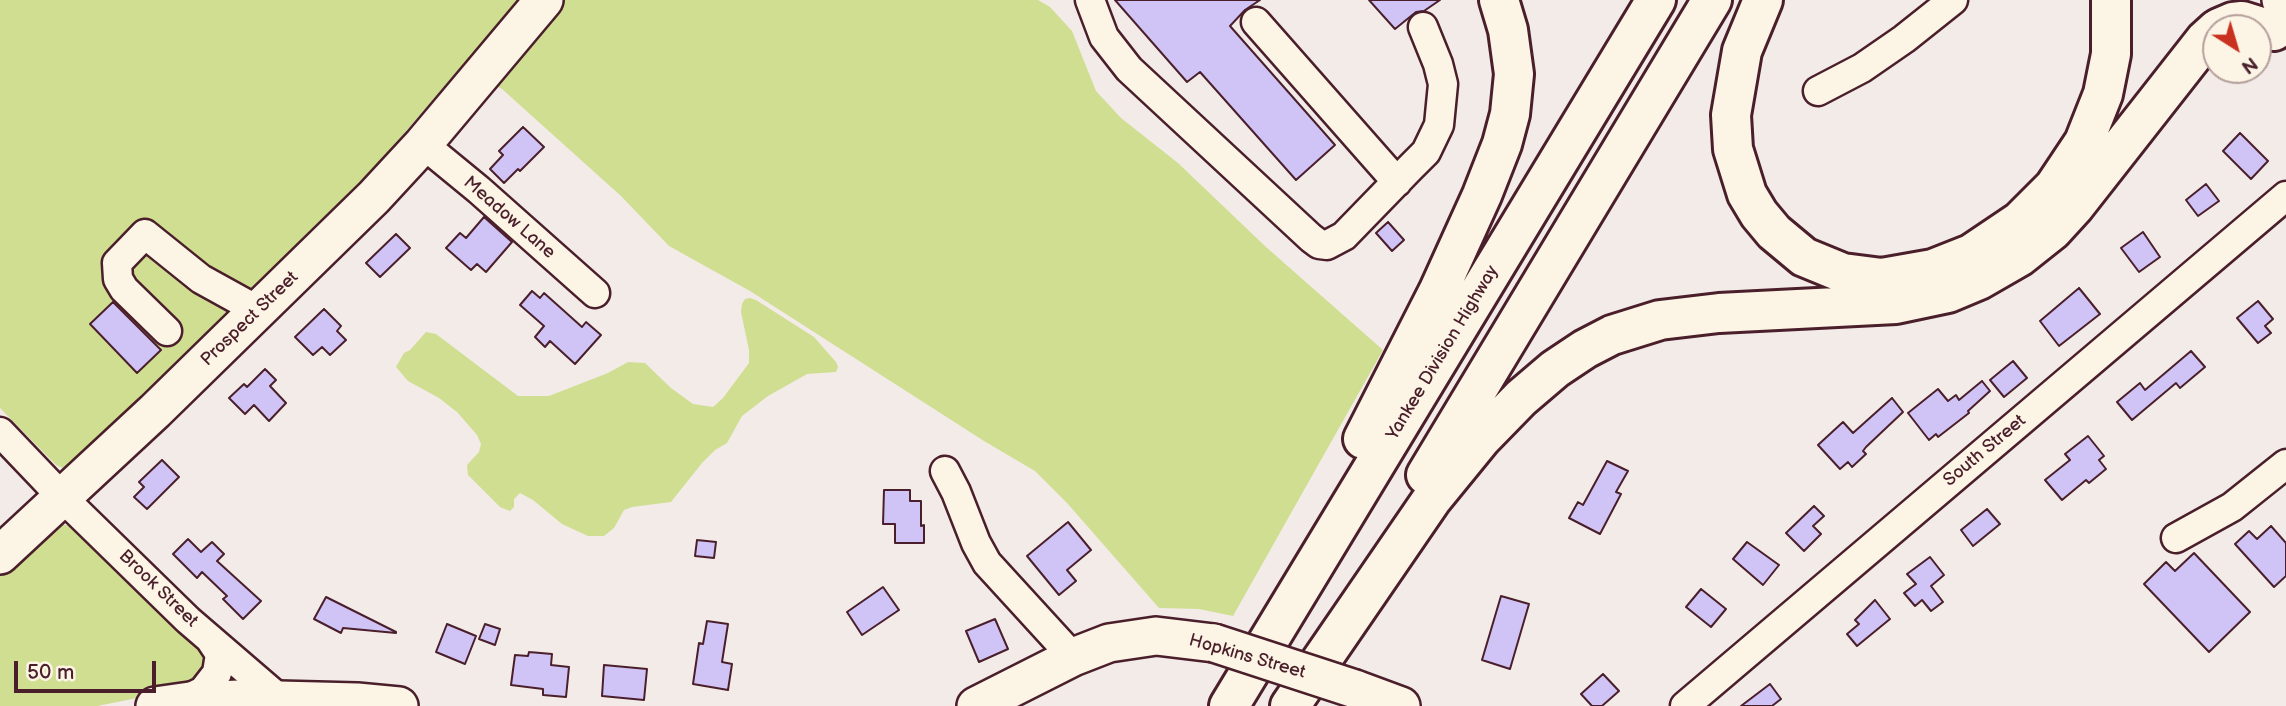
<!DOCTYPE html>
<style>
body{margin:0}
#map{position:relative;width:2286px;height:706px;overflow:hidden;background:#f3ebe8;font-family:"Balsamiq Sans",sans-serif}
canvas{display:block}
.north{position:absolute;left:2202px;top:14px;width:70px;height:70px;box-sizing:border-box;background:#fcf5e5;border:2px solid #b59f9b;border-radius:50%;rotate:143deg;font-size:19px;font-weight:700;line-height:28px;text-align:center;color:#4a1f2b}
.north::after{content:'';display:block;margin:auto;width:24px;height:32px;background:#c8321e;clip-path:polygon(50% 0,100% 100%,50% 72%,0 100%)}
.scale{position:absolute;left:14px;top:661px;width:142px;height:32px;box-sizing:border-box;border:4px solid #4a1f2b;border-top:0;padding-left:9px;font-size:21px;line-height:24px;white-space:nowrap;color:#4a1f2b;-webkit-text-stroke:5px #fcf5e5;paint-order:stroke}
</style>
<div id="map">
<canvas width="2286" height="706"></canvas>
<div class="north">N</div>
<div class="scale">50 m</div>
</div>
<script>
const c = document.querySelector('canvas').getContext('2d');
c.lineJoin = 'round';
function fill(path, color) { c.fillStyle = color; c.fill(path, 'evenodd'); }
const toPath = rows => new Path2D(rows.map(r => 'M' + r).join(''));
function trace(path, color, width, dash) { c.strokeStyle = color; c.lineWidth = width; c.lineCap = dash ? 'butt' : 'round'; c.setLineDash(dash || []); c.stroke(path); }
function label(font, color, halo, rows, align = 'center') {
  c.font = font + ' "Balsamiq Sans",sans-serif'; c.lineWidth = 7; c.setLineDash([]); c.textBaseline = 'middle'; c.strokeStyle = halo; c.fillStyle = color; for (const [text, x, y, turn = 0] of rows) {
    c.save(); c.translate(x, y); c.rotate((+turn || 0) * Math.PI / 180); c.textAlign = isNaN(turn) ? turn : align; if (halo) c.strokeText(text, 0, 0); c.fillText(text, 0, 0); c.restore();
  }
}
const green = toPath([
 [0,0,1038,0,1050,7,1072,31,1096,91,1121,118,1178,163,1266,247,1383,350,1233,616,1199,609,1159,608,1067,503,1035,471,984,441,750,291,669,246,621,196,502,89,461,67,328,222,73,466,63,468,56,465,0,408],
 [750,298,756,300,814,337,836,362,838,367,836,372,807,374,768,396,742,416,727,443,715,450,702,463,671,502,632,507,624,510,614,528,604,536,588,536,562,524,533,500,520,493,514,499,514,507,510,511,500,507,468,475,467,465,479,452,481,444,477,435,457,412,439,398,408,381,396,367,404,353,410,350,426,332,436,334,518,396,549,396,608,373,628,362,645,363,671,388,693,404,713,407,723,398,749,363,749,350,741,312,742,304,745,299],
 [60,524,71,526,203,649,207,656,204,676,183,689,97,706,0,706,0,574,49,529]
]);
const building = toPath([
 [1115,0,1260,0,1245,10,1230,26,1335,145,1296,180,1200,72,1187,82,1115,0],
 [1369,0,1440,0,1424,11,1416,12,1395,29,1369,0],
 [523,127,544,147,520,171,518,169,504,183,490,169,503,155,499,151,523,127],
 [2240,133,2268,161,2251,179,2223,151,2240,133],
 [2206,184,2219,201,2198,216,2186,200,2206,184],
 [484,217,512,242,486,272,477,264,471,270,446,248,460,233,466,238,484,217],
 [1388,222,1404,240,1392,251,1376,233,1388,222],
 [2143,232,2160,257,2139,272,2121,248,2143,232],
 [396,234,410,248,380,277,366,263,396,234],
 [2079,288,2100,314,2059,346,2040,321,2079,288],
 [532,291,540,298,544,293,582,327,586,322,601,335,575,364,550,341,545,347,535,337,544,326,520,305,532,291],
 [2258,301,2273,319,2265,326,2271,333,2258,343,2237,318,2258,301],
 [113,302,161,350,137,373,90,324,113,302],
 [324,309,341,326,337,331,346,340,330,355,322,347,313,355,295,337,324,309],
 [2191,351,2205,367,2180,388,2176,383,2132,420,2117,402,2140,383,2145,390,2191,351],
 [2013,361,2027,378,2004,397,1990,380,2013,361],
 [265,369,276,380,270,386,286,403,269,421,254,405,245,414,229,398,244,384,247,387,265,369],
 [1982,381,1990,391,1968,411,1969,413,1938,437,1936,434,1929,440,1908,413,1938,389,1948,401,1956,395,1959,400,1982,381],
 [1892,398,1903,412,1866,447,1863,451,1866,454,1852,467,1848,462,1840,469,1818,445,1843,422,1853,433,1892,398],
 [2088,436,2104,456,2099,460,2106,469,2089,483,2086,480,2062,500,2045,480,2070,460,2065,454,2088,436],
 [162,460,179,477,147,509,134,497,144,487,139,482,162,460],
 [1607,461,1628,471,1616,492,1621,494,1600,534,1569,518,1578,502,1583,505,1607,461],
 [884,490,910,490,910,501,921,501,921,526,924,525,924,543,895,543,895,524,883,524,884,490],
 [1814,506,1824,516,1813,526,1821,534,1804,551,1786,533,1814,506],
 [1987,509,2000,524,1973,546,1961,530,1987,509],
 [1068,522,1091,550,1067,570,1076,581,1059,595,1027,556,1068,522],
 [2271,526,2286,543,2286,576,2274,587,2235,544,2249,531,2257,539,2271,526],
 [188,539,201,552,212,542,224,554,217,561,261,601,243,619,223,599,227,596,202,572,197,578,173,554,188,539],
 [697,540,716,542,714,558,695,556,697,540],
 [1747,542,1779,565,1763,585,1733,559,1747,542],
 [2194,553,2250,612,2209,652,2144,584,2166,562,2175,571,2194,553],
 [1930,557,1944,575,1931,586,1943,602,1931,611,1922,600,1915,606,1904,593,1916,584,1907,574,1930,557],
 [883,587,899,610,862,635,847,612,883,587],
 [1701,589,1726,609,1711,627,1686,607,1701,589],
 [1501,596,1529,604,1510,669,1482,660,1501,596],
 [326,597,396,632,396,633,343,628,341,633,314,619,326,597],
 [1875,600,1890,619,1857,646,1847,634,1859,624,1855,620,1875,600],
 [995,619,1008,649,979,662,966,631,995,619],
 [707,621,728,624,722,662,732,664,728,690,693,684,699,643,703,644,707,621],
 [447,624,476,636,465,664,436,652,447,624],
 [485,624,500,629,495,645,479,639,485,624],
 [529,652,552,654,551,665,569,667,566,697,543,695,543,689,511,685,515,655,528,656,529,652],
 [604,665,647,669,644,700,602,696,604,665],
 [1603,674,1619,691,1602,706,1592,706,1581,694,1603,674],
 [1770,684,1781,699,1772,706,1741,706,1770,684]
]);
const minor = toPath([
 [1090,0,1104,37,1129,69,1311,238,1319,244,1327,245,1344,236,1410,168,1426,152,1439,125,1443,84,1438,64,1423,27],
 [1256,22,1397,182],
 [1818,91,1862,68,1904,39,1953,0],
 [423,144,479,190,595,293],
 [167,331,124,289,118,279,117,263,145,234,201,279,259,311],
 [0,432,63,498,188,620,288,706],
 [945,471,956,492,976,543,987,563,1073,657],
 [2176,538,2232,507,2286,464],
 [181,702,203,691,217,673,220,654,210,639],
 [1685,706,2286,196]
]);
const major = toPath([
 [2281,0,2286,4],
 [0,555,155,411,374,197,423,144,544,0],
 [1355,689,1401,706],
 [155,706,190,701,240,699,357,702,399,706],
 [976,706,1073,657,1109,643,1156,636,1214,643]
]);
const highway = toPath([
 [1763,0,1742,51,1731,115,1733,149,1747,194,1759,214,1774,232,1804,257,1843,273,1882,278,1933,269,1971,254,2020,221,2054,187,2084,142,2103,94,2111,54,2111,0],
 [2219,28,2233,22,2242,21,2274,31],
 [1363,439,1438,292,1482,195,1502,144,1510,114,1514,74,1508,30,1499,0],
 [1426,475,1712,0],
 [1229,706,1656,0],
 [1290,706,1432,499,1481,439,1521,398,1555,369,1585,349,1612,335,1660,320,1719,313,1896,304,1948,293,1979,280,2019,257,2053,230,2074,207,2205,40,2216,30]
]);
const majorBridge = toPath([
 [1214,643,1355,689]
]);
const streetNames = [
 ["Meadow Lane",509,218,41],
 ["Prospect Street",250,319,-44],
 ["Yankee Division Highway",1443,353,-59],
 ["South Street",1985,451,-40],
 ["Brook Street",158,589,44],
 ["Hopkins Street",1247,657,16]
];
fill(green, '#d0de91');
fill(building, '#d0c4f6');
trace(building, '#4a1f2b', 2);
trace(minor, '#4a1f2b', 33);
trace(major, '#4a1f2b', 42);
trace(highway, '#4a1f2b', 44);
trace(minor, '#fcf5e5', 28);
trace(major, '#fcf5e5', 37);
trace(highway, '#fcf5e5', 38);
trace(majorBridge, '#4a1f2b', 42, []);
trace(majorBridge, '#fcf5e5', 37);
label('18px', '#4a1f2b', '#fcf5e5', streetNames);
</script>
